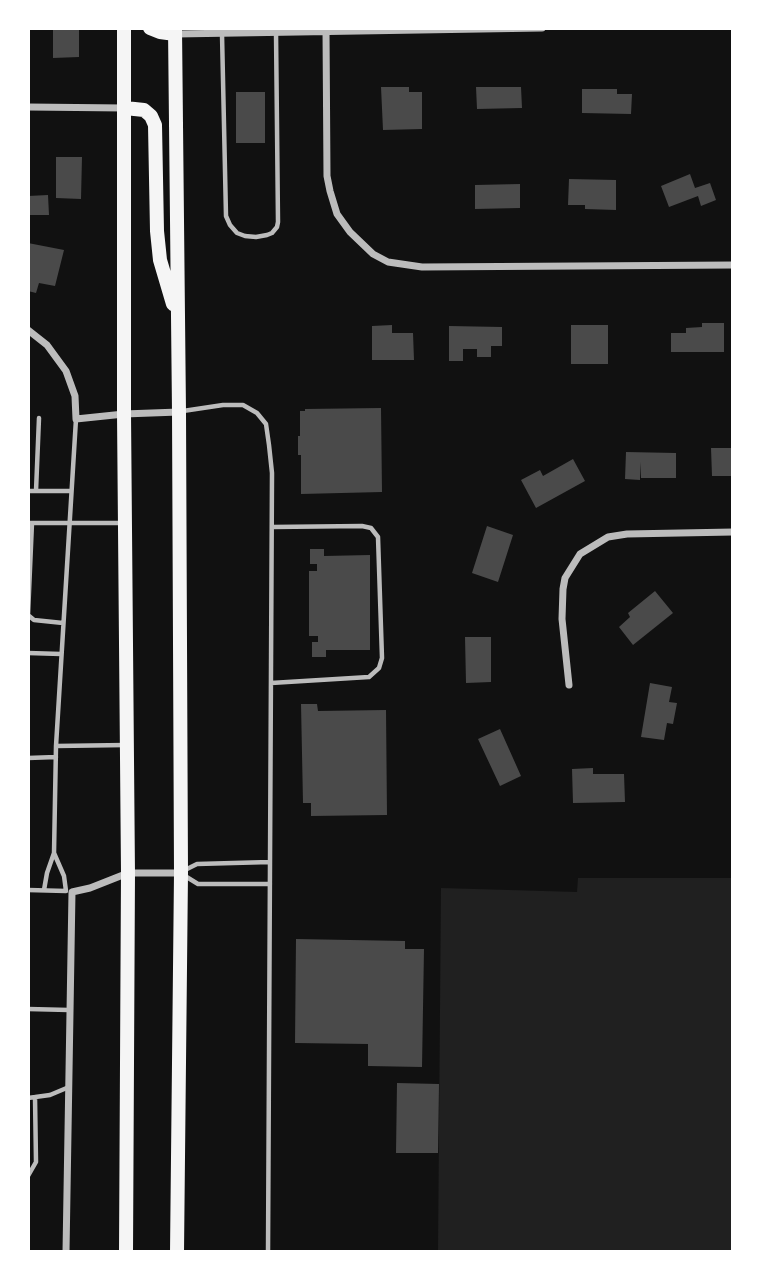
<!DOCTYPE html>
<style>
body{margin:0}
#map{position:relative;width:761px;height:1280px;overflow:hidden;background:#111;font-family:"Source Sans 3",sans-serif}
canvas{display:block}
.frame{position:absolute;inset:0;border:30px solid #fff;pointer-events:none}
</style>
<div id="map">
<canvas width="761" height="1280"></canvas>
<div class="frame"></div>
</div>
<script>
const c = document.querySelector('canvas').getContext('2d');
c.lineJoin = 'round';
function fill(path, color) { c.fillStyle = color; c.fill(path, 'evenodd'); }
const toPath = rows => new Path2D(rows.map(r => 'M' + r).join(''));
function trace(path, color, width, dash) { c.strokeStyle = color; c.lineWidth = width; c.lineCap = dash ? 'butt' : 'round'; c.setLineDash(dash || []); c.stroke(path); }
const green = toPath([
 [578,878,733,878,733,1252,438,1252,441,888,577,892]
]);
const building = toPath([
 [53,28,79,28,79,57,53,58],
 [381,87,409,87,409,92,422,92,422,129,383,130],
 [476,87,521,87,522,108,477,109],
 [582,89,617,89,617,94,632,94,631,114,582,113],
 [236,92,265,92,265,143,236,143],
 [56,157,82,157,81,199,56,198],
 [690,174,695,188,710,183,716,200,701,206,698,196,669,207,661,186],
 [569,179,616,180,616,210,585,209,585,205,568,205],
 [520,184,520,208,475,209,475,185],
 [48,195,49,215,28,215,28,196],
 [28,243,64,250,55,286,39,283,36,293,28,291],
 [702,323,724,323,724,352,671,352,671,333,686,333,686,328,702,327],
 [392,325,392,333,413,333,414,360,372,360,372,326],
 [571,325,608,325,608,364,571,364],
 [449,326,502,327,502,346,491,346,491,357,477,357,477,349,463,349,463,361,449,361],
 [381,408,382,492,301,494,301,455,298,455,298,436,300,436,300,411,305,411,305,409],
 [711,448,733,448,733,476,712,476],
 [626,452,676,453,676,478,641,478,640,462,640,480,625,479],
 [573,459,585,481,536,508,521,480,540,470,543,476],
 [487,526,513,535,498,582,472,573],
 [310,549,324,549,324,556,370,555,370,650,326,650,326,657,312,657,312,642,318,642,318,636,309,636,309,571,317,571,317,564,310,564],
 [655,591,673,613,633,645,619,627,630,617,628,613],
 [465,637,491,637,491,682,466,683],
 [650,683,672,687,669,702,677,703,673,724,667,723,664,740,641,737],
 [301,704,317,704,318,711,386,710,387,815,311,816,311,803,303,803],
 [500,729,521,776,500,786,478,739],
 [593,768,593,774,624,774,625,802,573,803,572,769],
 [296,939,405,941,405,949,424,949,422,1067,368,1066,368,1044,295,1043],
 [397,1083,439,1084,438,1153,396,1153]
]);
const service = toPath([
 [222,34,226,216,230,225,237,233,245,236,256,237,267,235,272,233,277,227,278,222,276,32],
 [183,411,223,405,243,405,257,413,266,424,269,445,272,473,268,1252],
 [28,491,71,491],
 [36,491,39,418],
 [28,523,121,523],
 [32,523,28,615,34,620,63,623],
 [28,653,61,654],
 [271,683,369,677,379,668,382,658,378,537,371,528,362,526,272,527],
 [56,746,126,745],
 [28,758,56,757],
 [54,853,56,746,76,419],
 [183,871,197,864,270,862],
 [185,876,198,884,270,884],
 [28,890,66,891],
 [44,890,47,873,54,853,64,876,66,891],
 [28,1009,69,1010],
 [28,1098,50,1095,69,1087],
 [28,1176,36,1162,35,1097]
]);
const minor = toPath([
 [326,30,327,176,330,191,337,214,350,232,373,254,388,262,422,267,733,265],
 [176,34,542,28],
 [28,107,124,108],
 [28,330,47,345,66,371,75,396,76,419,124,414,179,412],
 [569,685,562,619,563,589,565,578,580,554,608,537,627,534,733,532],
 [66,1252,72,892,90,888,128,873,181,873]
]);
const primary = toPath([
 [124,28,124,414,128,873,126,1252],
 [150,28,160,32,175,34],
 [175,28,179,412,181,873,177,1252],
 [125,108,144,110,151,116,155,125,157,231,160,260,173,304]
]);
fill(green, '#202020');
fill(building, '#4a4a4a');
trace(service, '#bcbcbc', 4.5);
trace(minor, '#bcbcbc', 7);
trace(primary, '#f5f5f5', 14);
</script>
